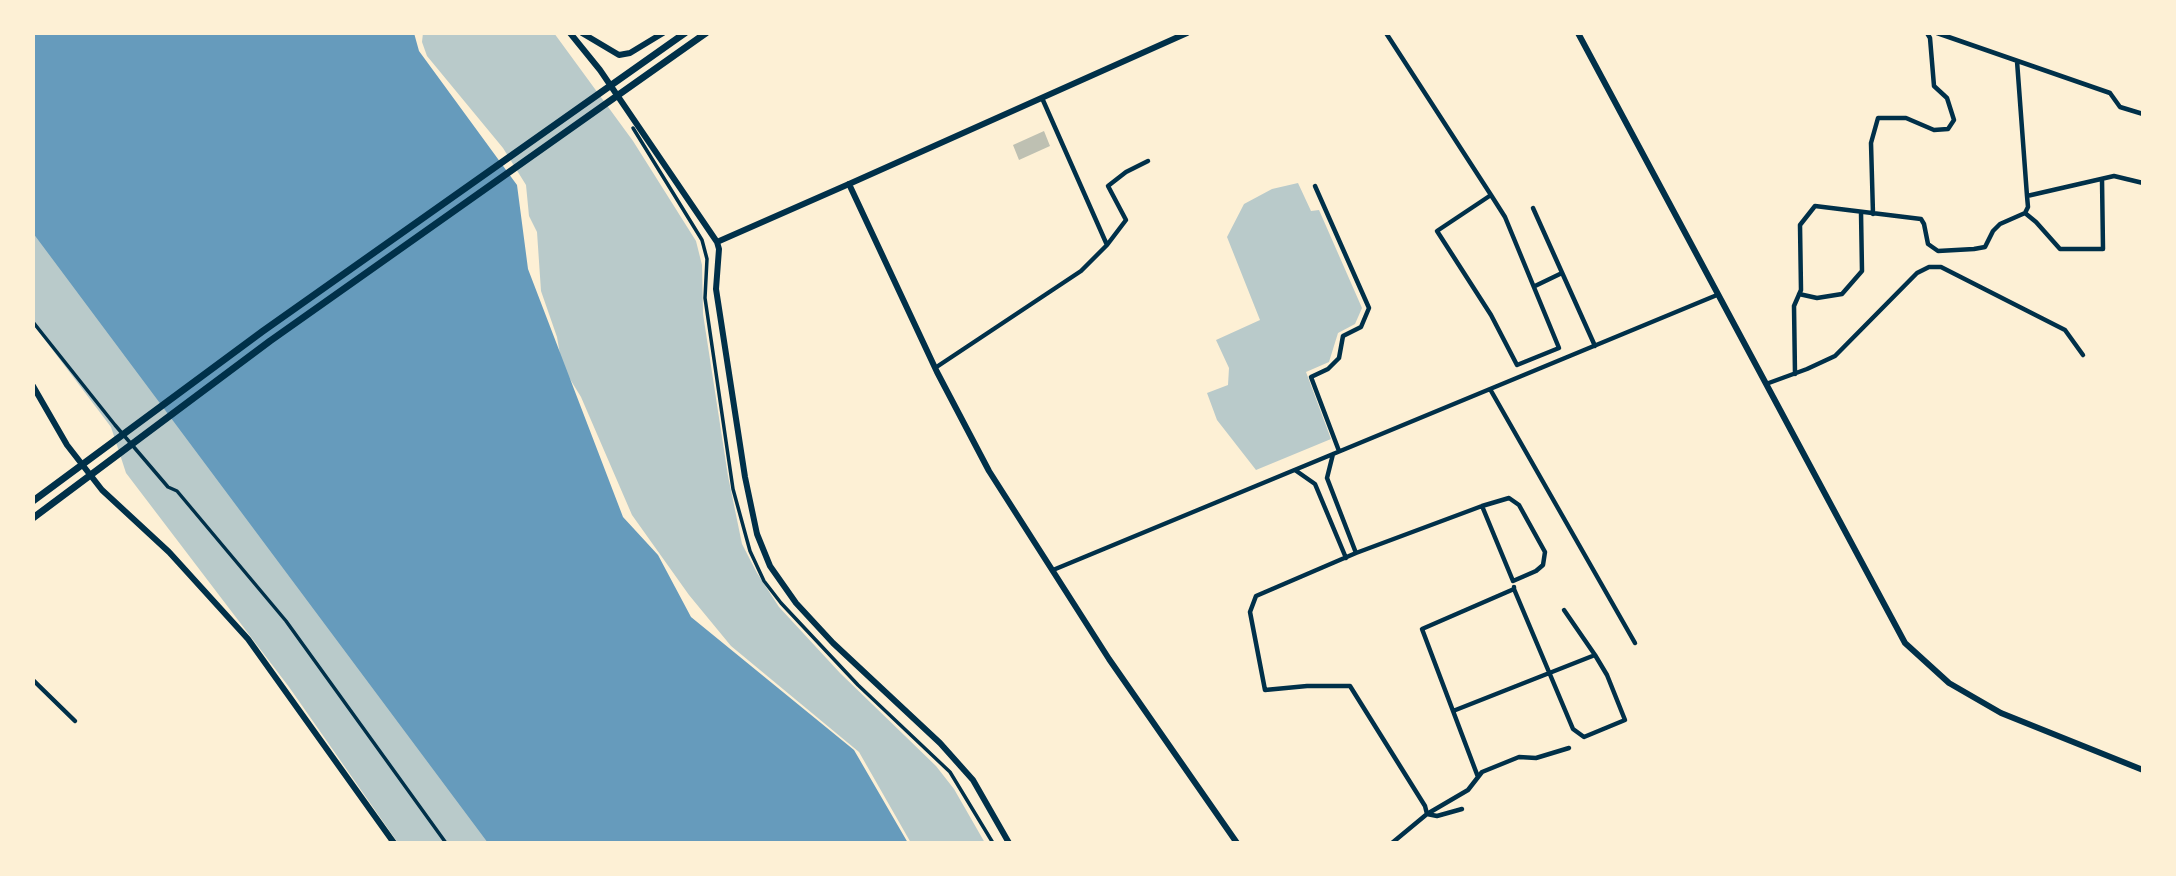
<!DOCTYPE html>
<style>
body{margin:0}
#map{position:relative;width:2176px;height:876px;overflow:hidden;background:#fdf0d5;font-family:Signika,sans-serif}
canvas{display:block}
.frame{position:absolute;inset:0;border:35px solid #fdf0d5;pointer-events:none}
</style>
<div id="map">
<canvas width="2176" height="876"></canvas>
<div class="frame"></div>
</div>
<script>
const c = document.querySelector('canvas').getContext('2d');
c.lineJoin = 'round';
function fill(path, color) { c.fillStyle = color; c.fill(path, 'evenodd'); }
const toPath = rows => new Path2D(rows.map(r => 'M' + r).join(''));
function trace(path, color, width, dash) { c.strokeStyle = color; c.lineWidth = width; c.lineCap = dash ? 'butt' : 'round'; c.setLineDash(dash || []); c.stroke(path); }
const green = toPath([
 [423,33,554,33,633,141,696,241,702,265,703,314,728,476,742,544,757,573,779,607,840,673,936,766,954,789,985,843,911,843,859,752,731,646,689,595,632,515,581,397,562,366,557,337,541,291,537,232,529,216,526,185,503,148,427,56,422,42],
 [1298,183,1311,211,1319,210,1362,308,1355,324,1338,333,1329,362,1306,372,1331,439,1256,470,1217,420,1207,393,1228,385,1229,368,1216,340,1260,320,1227,237,1244,204,1272,189],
 [33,221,491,843,398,843,289,687,126,473,111,427,33,324]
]);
const water = toPath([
 [33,33,414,33,419,51,517,185,528,269,623,517,658,555,691,617,854,750,908,843,488,843,33,233]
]);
const building = toPath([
 [1044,131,1050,146,1019,160,1013,145]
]);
const pedestrian = toPath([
 [633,128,702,240,707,259,705,298,733,489,750,551,764,581,781,603,858,685,950,772,993,843],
 [33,322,115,425,168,487,177,491,286,621,446,843]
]);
const minor = toPath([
 [1386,33,1491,195],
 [1937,33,2110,93,2120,107,2143,114],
 [2017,61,2027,196,2114,176,2143,183],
 [1042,98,1107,245],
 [1315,186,1369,308,1361,327,1343,336,1339,358,1328,369,1311,377,1339,451],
 [1491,195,1505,217,1559,348,1517,365,1491,315,1437,231,1491,195],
 [1533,208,1595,346],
 [2025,213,2036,222,2060,249,2103,249,2102,179],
 [1873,214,1871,143,1878,118,1906,118,1934,130,1948,129,1954,120,1947,98,1934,86,1930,38,1927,33],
 [1535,286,1562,273],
 [1799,294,1817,298,1842,294,1862,271,1861,212],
 [935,368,1081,271,1107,245,1126,220,1108,186,1126,172,1148,161],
 [1795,374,1794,306,1801,290,1800,225,1815,206,1921,219,1924,224,1928,244,1938,251,1974,249,1985,247,1993,231,2000,224,2025,213,2028,207,2027,196],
 [1766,384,1807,369,1835,356,1917,273,1929,267,1941,267,2065,330,2083,355],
 [1490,389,1635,643],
 [1333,454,1327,478,1356,553],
 [1295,470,1315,484,1346,558],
 [1053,570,1717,295],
 [1514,589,1573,729,1584,737,1625,720,1607,675,1595,655],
 [33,680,75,721],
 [1453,711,1595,655,1564,610],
 [1478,777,1422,629,1514,589,1514,587],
 [1462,809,1437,816,1427,814,1425,806,1350,686,1307,686,1265,690,1250,612,1256,596,1356,553,1474,509,1482,506,1509,498,1519,505,1545,552,1543,565,1536,571,1513,581,1482,506],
 [1392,843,1427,814,1468,790,1482,772,1519,757,1536,758,1569,748]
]);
const tertiary = toPath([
 [570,33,600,70,717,242,719,249,716,289,745,477,757,534,770,566,796,603,833,643,940,743,973,780,1009,843],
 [582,33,619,55,630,53,663,33],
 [1578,33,1905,643,1949,683,2001,713,2143,770],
 [717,242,849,184],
 [33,386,67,445,102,490,169,552,248,639,394,843]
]);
const secondary = toPath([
 [1187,33,849,184,937,372,989,471,1109,659,1237,843]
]);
const primary = toPath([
 [33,501,263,331,685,33],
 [33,518,270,341,706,33]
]);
fill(green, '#b9caca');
fill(water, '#669bbc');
fill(building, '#bec0b2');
trace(pedestrian, '#003049', 3.5);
trace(minor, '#003049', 4.5);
trace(tertiary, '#003049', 6);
trace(secondary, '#003049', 6);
trace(primary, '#003049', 7);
</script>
